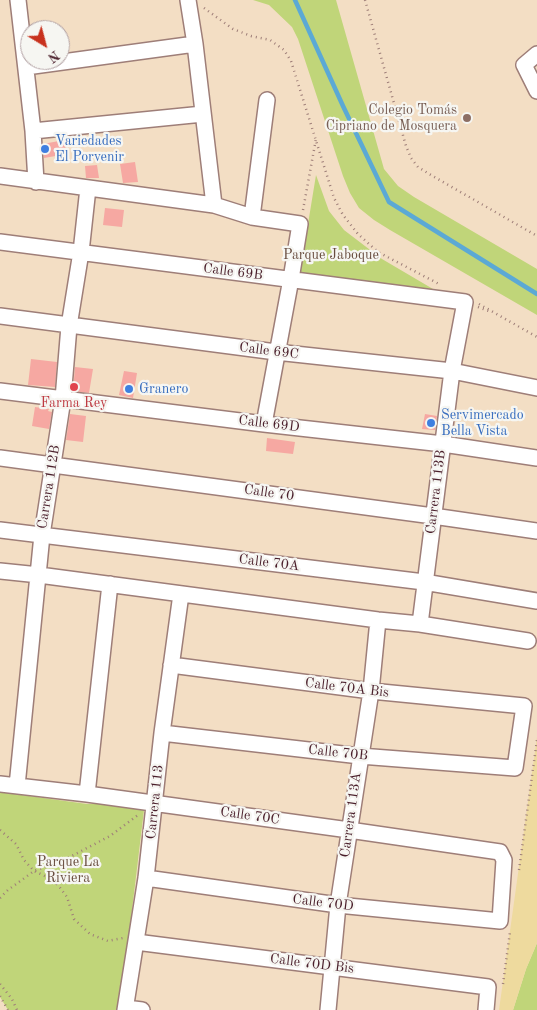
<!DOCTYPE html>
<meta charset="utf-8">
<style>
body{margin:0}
#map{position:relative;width:537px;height:1010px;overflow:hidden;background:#f3dec4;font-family:"Old Standard TT",serif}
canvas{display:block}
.north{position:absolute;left:20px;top:20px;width:50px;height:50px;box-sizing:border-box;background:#f6f6f2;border:1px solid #b1a0a2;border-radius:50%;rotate:143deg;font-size:14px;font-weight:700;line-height:20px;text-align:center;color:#4a1f2b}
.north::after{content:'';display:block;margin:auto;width:18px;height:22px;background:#c8321e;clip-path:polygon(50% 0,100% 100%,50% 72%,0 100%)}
</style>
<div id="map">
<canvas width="537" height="1010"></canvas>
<div class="north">N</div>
</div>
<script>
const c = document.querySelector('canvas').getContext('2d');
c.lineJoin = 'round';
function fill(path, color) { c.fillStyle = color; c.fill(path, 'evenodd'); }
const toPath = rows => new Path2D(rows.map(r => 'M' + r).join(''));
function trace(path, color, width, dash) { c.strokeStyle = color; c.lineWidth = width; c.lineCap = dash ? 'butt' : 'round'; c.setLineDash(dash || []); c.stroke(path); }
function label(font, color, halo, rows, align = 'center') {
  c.font = font + ' "Old Standard TT",serif'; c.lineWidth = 4.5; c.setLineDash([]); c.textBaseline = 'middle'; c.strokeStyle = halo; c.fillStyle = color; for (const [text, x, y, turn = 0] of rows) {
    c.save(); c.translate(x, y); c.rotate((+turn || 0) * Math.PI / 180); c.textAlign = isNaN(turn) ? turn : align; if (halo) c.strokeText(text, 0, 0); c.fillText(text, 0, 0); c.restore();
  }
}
const green = toPath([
 [253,0,336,0,384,169,398,186,414,197,537,269,537,315,390,230,374,220,359,208,350,193,343,176,298,39,292,27,269,5],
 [316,175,329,211,344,230,382,259,450,299,299,279],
 [0,792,87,804,156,803,144,810,120,1010,8,1010,0,997],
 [537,943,537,1010,513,1010,526,969]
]);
const sand = toPath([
 [537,737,537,943,526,969,513,1010,499,1010]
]);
const stream = toPath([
 [295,0,343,106,389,202,537,294]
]);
const building = toPath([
 [64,140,67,154,44,158,43,144],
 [135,162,138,182,123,183,120,164],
 [97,165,99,178,86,178,85,166],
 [105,208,124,210,122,227,103,225],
 [31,359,57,362,55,387,28,385],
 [75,367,93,369,89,393,73,391],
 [124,371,137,373,133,398,119,395],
 [35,407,49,409,48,411,52,412,49,429,32,426],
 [70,414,86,416,83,442,66,440],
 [425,414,437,416,435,430,422,429],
 [267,438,295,442,293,454,266,451]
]);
const path = toPath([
 [365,0,406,146,411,158,418,167,431,175,537,236],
 [204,8,233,29,251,36,270,40,284,50,291,61,334,198,343,215,358,234,378,252,439,284],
 [303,210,316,139],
 [479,304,537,337],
 [478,307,491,312],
 [0,830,16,844,24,860,34,871,47,877,58,885,67,897,74,919,90,934,108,941,123,938],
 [519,870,537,740],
 [0,898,8,890,34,871,64,860,110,836,138,815],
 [0,984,12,999,17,1010],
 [503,984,510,932],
 [0,996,8,1010]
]);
const minor = toPath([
 [18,0,33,131,36,182],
 [188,0,195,44,214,205],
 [537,54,524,65,537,91],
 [26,67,195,44],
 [33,131,203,114],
 [0,176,214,205,252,217,300,224,291,279,264,424],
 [252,217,267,100],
 [0,242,465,302,452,371,420,624],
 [0,316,276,352,452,371,537,388],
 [0,391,264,424,443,444,537,458],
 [0,458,433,516,537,531],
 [0,530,424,582,537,601],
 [0,571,39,575,378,620,420,624,528,641],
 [162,733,360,756,515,768,524,706,371,691,171,665],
 [0,784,87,794,349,830,500,852,504,860,500,921,338,905,146,878],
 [17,786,42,535,63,399,69,326,81,252,88,188],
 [87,794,110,584],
 [136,942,488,987,486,1010],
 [126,1008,142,1010],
 [125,1010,146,878,162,733,181,594],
 [328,1010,338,905,371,691,378,620]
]);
const markers = [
 [467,118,5,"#8d6e63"],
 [45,149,5,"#3f7fe0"],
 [74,387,5,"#e0444e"],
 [129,389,5,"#3f7fe0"],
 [431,423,5,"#3f7fe0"]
];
const educationNames = [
 ["Colegio Tomás",457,110],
 ["Cipriano de Mosquera",457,126]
];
const shopNames = [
 ["Variedades",55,141],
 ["El Porvenir",55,157],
 ["Granero",139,389],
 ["Servimercado",441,415],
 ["Bella Vista",441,431]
];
const parkNames = [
 ["Parque Jaboque",331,255],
 ["Parque La",68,862],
 ["Riviera",68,878]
];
const streetNames = [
 ["Calle 69B",233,272,7],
 ["Calle 69C",269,351,7],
 ["Calle 69D",269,424,7],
 ["Carrera 112B",49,487,-81],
 ["Carrera 113B",436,492,-83],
 ["Calle 70",269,493,8],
 ["Calle 70A",269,563,7],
 ["Calle 70A Bis",347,688,7],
 ["Calle 70B",338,753,6],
 ["Carrera 113",155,802,-84],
 ["Carrera 113A",351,815,-82],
 ["Calle 70C",250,816,8],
 ["Calle 70D",323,903,7],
 ["Calle 70D Bis",312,964,7]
];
const healthNames = [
 ["Farma Rey",74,403]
];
fill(green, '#c0d579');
fill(sand, '#eeda9e');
trace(stream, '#5ba9d5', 4.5);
fill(building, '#f6a8a2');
trace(minor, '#9e7e78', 18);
trace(path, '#9e7e78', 2.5, [1, 4]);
trace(minor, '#fff', 15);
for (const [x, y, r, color] of markers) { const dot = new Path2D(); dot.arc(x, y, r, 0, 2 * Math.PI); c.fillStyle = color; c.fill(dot); trace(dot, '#f6f6f2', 2); }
label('14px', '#785e54', '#f6f6f2', educationNames, 'right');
label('14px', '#366cbe', '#f6f6f2', shopNames, 'left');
label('14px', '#684c3e', '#f6f6f2', parkNames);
label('14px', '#4a1f2b', '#f6f6f2', streetNames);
label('14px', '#be3a42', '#f6f6f2', healthNames);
</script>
